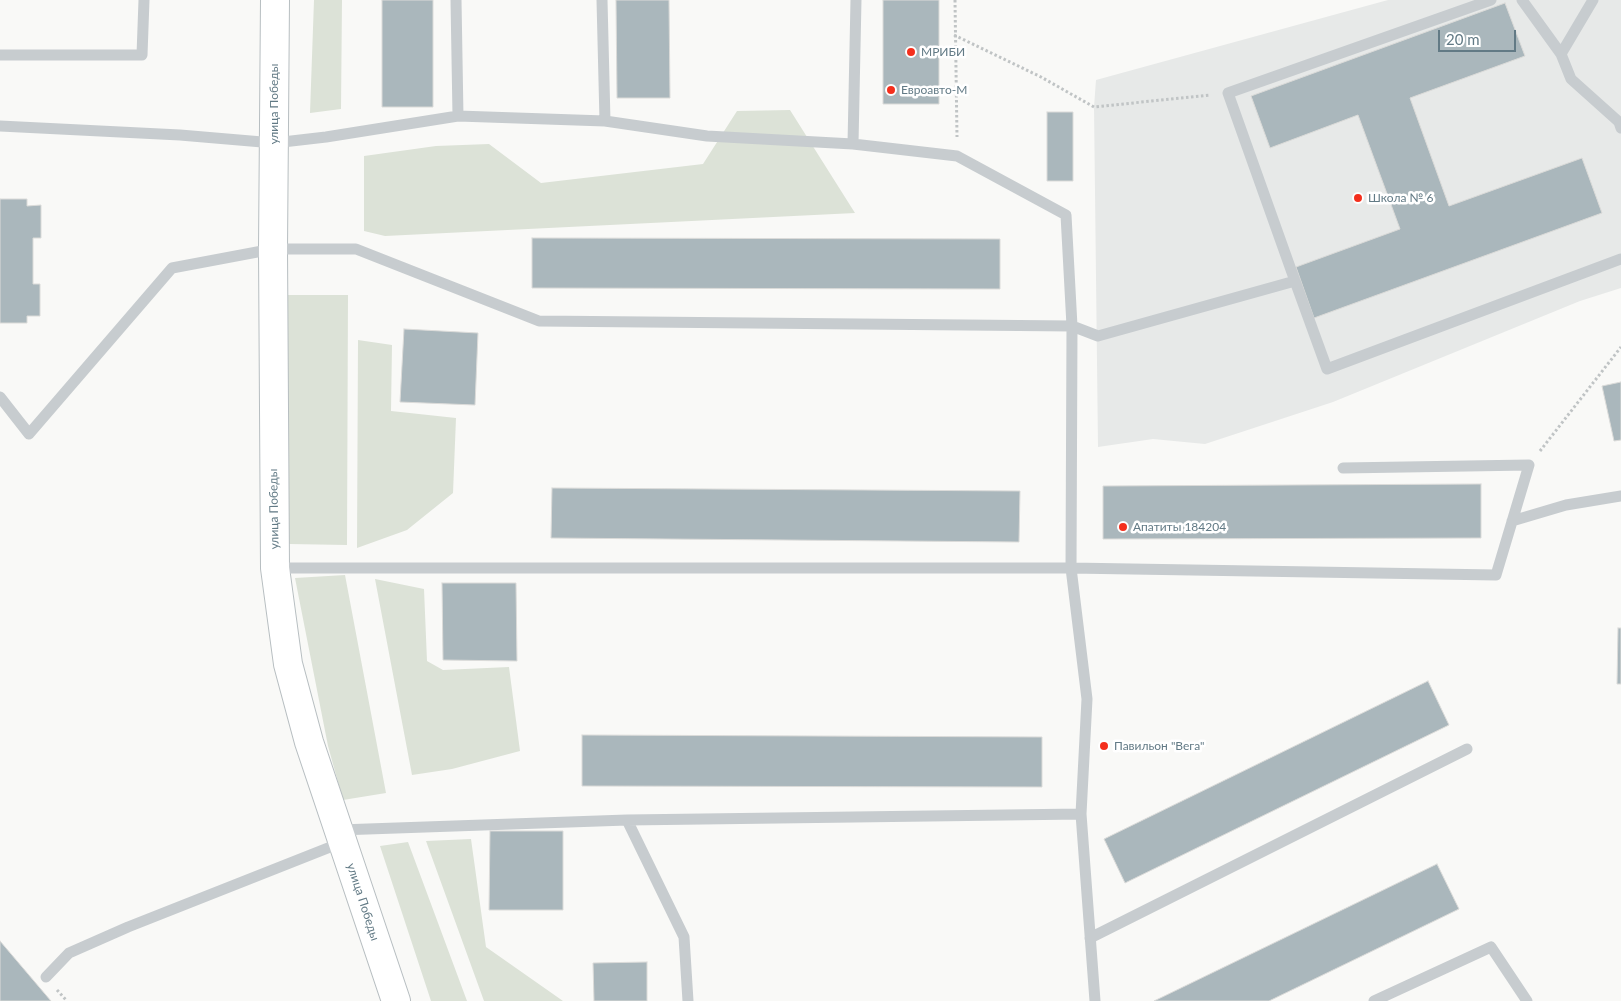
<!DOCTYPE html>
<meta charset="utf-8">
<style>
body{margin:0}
#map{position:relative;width:1621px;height:1001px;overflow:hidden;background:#f9f9f7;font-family:Lato,sans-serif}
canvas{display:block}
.scale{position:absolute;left:1438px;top:30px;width:78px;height:22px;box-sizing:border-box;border:2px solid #627a85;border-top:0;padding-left:6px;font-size:15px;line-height:18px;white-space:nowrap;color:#627a85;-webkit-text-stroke:4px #fff;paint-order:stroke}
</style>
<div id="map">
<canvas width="1621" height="1001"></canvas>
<div class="scale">20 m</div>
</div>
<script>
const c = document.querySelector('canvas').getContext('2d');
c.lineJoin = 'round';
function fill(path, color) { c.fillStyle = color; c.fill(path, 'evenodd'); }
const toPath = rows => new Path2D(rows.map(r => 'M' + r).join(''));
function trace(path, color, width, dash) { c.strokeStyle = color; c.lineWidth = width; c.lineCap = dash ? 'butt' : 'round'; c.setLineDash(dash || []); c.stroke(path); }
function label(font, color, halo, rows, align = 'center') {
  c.font = font + ' Lato,sans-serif'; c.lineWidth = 5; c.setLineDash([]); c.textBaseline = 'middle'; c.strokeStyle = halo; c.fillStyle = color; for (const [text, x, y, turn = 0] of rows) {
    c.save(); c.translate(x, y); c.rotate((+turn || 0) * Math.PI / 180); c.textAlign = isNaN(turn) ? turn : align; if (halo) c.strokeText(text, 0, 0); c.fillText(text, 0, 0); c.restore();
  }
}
const built = toPath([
 [1388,0,1621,0,1621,288,1580,301,1333,402,1205,444,1153,439,1098,447,1094,107,1096,80]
]);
const green = toPath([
 [314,0,342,0,341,109,310,113],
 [790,110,855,213,385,236,364,231,364,156,436,146,489,144,541,183,703,164,737,111],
 [287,295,348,295,347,545,289,544,285,500],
 [358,340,392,345,391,411,456,418,453,493,407,530,357,548],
 [345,575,386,793,343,800,328,746,295,578],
 [375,579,424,589,427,661,443,670,509,667,520,751,452,769,412,775],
 [471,839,486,947,563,1001,484,1001,426,841],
 [408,842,467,1001,431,1001,380,846]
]);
const building = toPath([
 [382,0,433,0,433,107,382,107,382,0],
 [616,0,669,0,670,98,617,98,616,0],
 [883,0,939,0,939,104,883,104,883,0],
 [1505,3,1525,56,1410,98,1449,206,1582,158,1602,213,1314,318,1296,267,1400,229,1358,115,1270,148,1251,96,1505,3],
 [1047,112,1073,112,1073,181,1047,181,1047,112],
 [0,199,27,199,27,206,41,205,41,238,33,238,33,284,40,284,40,316,27,316,27,323,0,323,0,199],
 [532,238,1000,239,1000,289,532,288,532,238],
 [404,329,478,333,475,405,400,402,404,329],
 [1621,382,1621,440,1614,441,1602,386,1621,382],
 [1481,484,1481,538,1103,539,1103,486,1481,484],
 [552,488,1020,491,1019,542,551,538,552,488],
 [442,583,516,583,517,661,443,660,442,583],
 [1618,628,1621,628,1621,684,1617,684,1618,628],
 [1428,681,1449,725,1125,883,1104,839,1428,681],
 [582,735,1042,737,1042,787,582,786,582,735],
 [490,831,563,831,563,910,489,910,490,831],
 [1437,864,1459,909,1269,1001,1154,1001,1437,864],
 [0,941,51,1001,0,1001,0,941],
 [647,962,647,1001,594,1001,593,963,647,962]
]);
const path = toPath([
 [955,0,957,137],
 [954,35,1041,77,1094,107,1210,95],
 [1540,451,1621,347],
 [57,990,67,1001]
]);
const lane = toPath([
 [602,0,605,121,707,136,853,144,856,0],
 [1522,0,1561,54],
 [1593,0,1561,54,1571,79,1619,122,1621,128],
 [0,55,142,55,144,0],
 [458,116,605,121],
 [0,126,180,135,274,143,326,137,458,116,456,0],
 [853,144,957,156,1066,215,1072,326,1098,336,1295,281,1327,369,1621,259],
 [1295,281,1228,93,1491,0],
 [0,397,29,434,172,268,273,249,356,249,539,321,1072,326,1071,568,1087,699,1081,814,1095,1001],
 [1512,521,1566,505,1621,496],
 [275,568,1071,568,1496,575,1529,465,1343,468],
 [627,820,684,937,688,1001],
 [339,830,627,820,1081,814],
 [1090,938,1467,749],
 [46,977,69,953,128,927,343,842],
 [1374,1001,1491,947,1527,1001]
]);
const primary = toPath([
 [275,0,273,249,275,568,288,664,309,742,396,1001]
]);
const markers = [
 [911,52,5,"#f42f1d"],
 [891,90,5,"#f42f1d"],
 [1358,198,5,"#f42f1d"],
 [1123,527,5,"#f42f1d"],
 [1104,746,5,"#f42f1d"]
];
const poiNames = [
 ["МРИБИ",921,52],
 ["Евроавто-М",901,90],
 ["Школа № 6",1368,198],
 ["Апатиты 184204",1133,527],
 ["Павильон \"Вега\"",1114,746]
];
const streetNames = [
 ["улица Победы",274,104,-90],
 ["улица Победы",274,509,-91],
 ["улица Победы",363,902,72]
];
fill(built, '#e7e9e8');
fill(green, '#dce2d7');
fill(building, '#aab7bc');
trace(building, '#dbdbd9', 1);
trace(primary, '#b7bec1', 30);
trace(path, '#c0c4c5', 3, [2.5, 2.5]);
trace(lane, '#c7cccf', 11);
trace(primary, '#fff', 28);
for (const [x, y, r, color] of markers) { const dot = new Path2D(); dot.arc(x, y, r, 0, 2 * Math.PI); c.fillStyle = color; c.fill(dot); trace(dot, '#fff', 2); }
label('12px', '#627a85', '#fff', poiNames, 'left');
label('12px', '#627a85', '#fff', streetNames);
</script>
